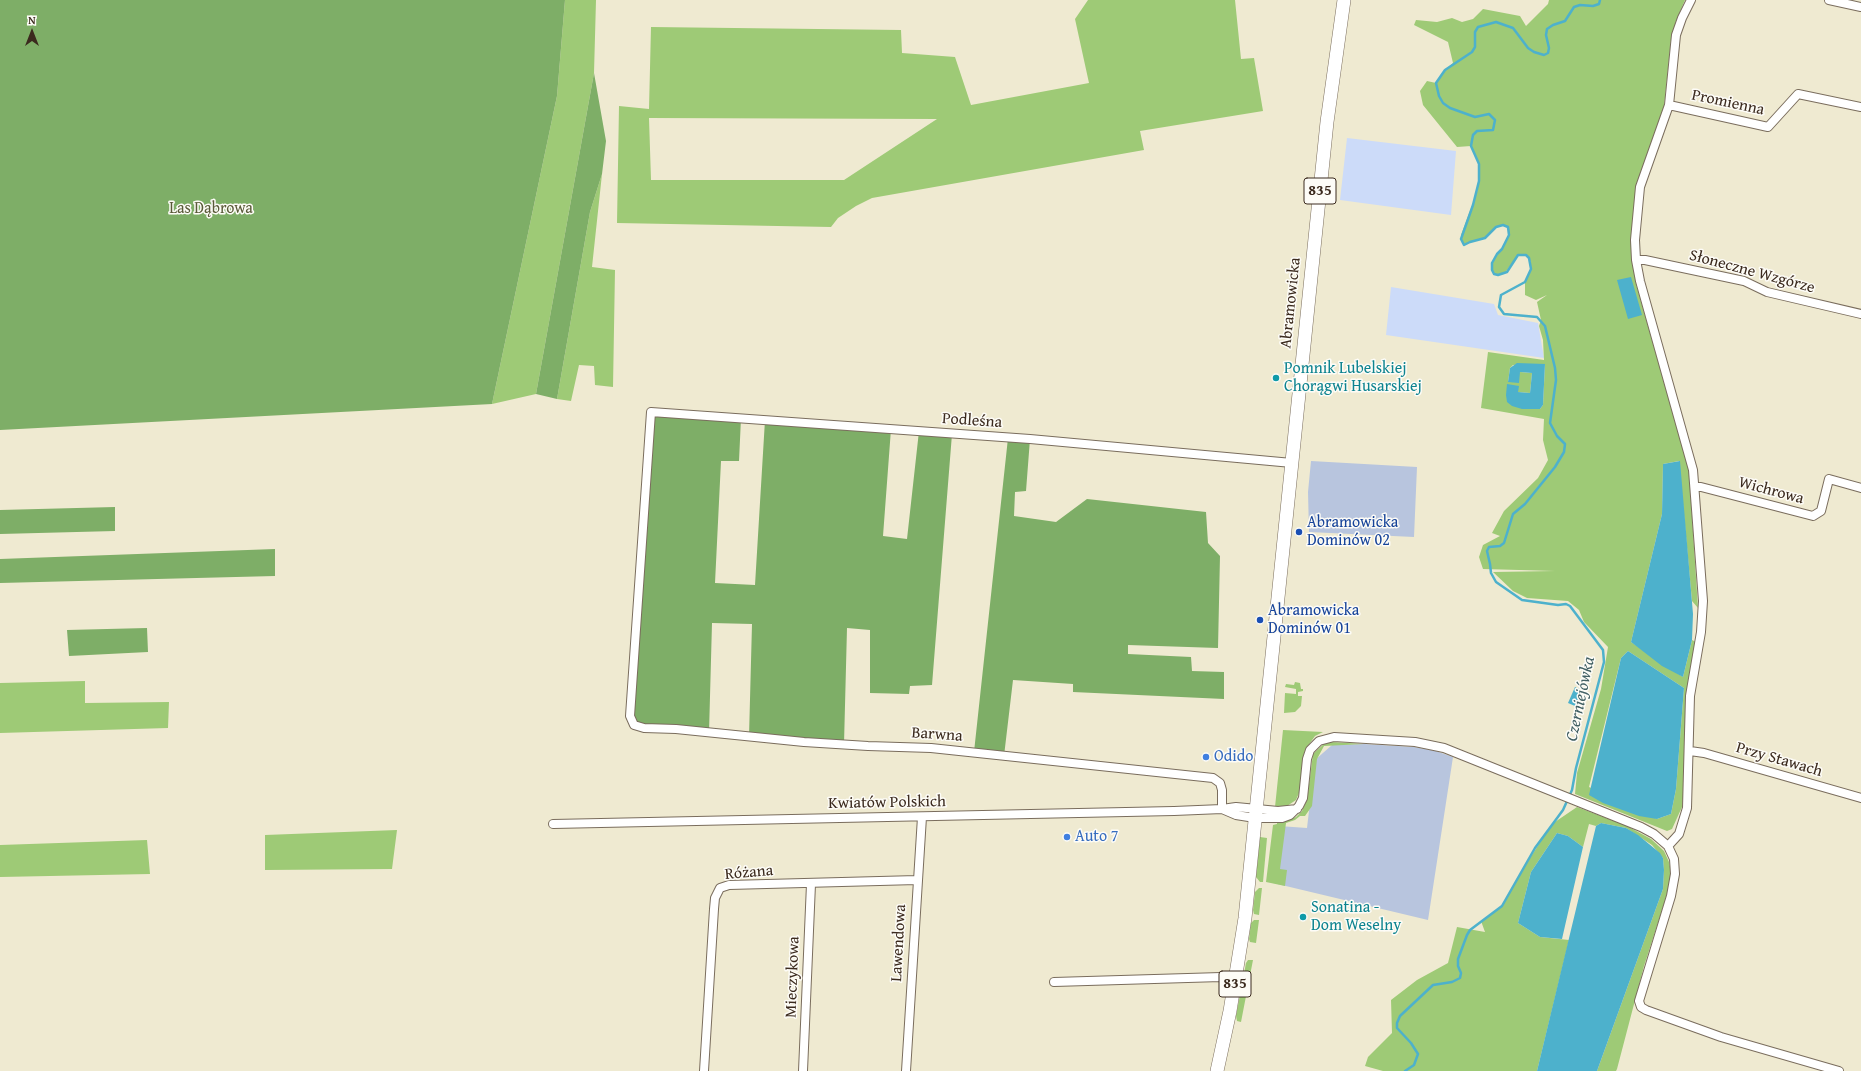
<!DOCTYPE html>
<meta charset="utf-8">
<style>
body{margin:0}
#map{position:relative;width:1861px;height:1071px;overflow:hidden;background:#efead1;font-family:"Gentium Book Plus",serif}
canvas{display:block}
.north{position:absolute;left:12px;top:12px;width:40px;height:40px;-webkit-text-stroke:3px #fdfcf7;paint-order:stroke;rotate:0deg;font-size:11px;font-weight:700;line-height:16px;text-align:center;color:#3b2a1e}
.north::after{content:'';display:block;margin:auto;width:14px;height:18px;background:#3b2a1e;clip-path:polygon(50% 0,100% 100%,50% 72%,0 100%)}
</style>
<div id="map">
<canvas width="1861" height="1071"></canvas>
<div class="north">N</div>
</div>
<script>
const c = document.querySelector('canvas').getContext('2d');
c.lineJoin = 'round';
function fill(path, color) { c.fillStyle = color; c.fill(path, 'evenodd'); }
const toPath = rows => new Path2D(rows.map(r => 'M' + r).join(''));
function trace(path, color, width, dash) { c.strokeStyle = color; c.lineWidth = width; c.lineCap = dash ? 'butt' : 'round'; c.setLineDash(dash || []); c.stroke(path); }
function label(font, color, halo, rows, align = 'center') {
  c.font = font + ' "Gentium Book Plus",serif'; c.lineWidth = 3; c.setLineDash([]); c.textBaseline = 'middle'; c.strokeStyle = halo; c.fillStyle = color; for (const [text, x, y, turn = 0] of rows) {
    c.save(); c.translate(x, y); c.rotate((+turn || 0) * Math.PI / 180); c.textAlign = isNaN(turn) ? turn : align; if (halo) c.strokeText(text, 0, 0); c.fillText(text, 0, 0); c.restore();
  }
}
const built = toPath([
 [1347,138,1456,151,1451,215,1340,200],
 [1391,287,1494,304,1498,315,1538,323,1544,358,1386,335]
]);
const industrial = toPath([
 [1311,461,1417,467,1414,537,1309,532,1308,492],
 [1364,744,1414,747,1436,751,1453,757,1428,920,1269,882,1279,826,1307,828,1315,760,1332,745]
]);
const green = toPath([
 [565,0,596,0,594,73,536,394,492,404,557,96],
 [1088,0,1235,0,1241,59,1254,58,1263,111,1140,131,1144,150,872,198,856,206,838,218,831,227,617,223,619,106,649,109,651,27,901,30,902,53,955,57,971,105,1089,83,1075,19],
 [649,118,937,119,844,180,651,180],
 [1549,0,1685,0,1676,21,1671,40,1664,107,1636,185,1632,245,1632,261,1636,284,1689,470,1698,608,1692,601,1679,461,1663,464,1662,514,1631,642,1683,677,1692,640,1696,642,1687,691,1686,771,1682,807,1672,829,1667,831,1575,794,1577,773,1601,689,1608,647,1584,622,1579,610,1568,601,1527,598,1513,591,1493,572,1555,571,1483,569,1479,557,1483,545,1500,536,1492,533,1504,511,1538,478,1548,460,1543,440,1544,419,1481,408,1488,352,1544,360,1543,340,1539,326,1541,320,1537,302,1547,295,1536,300,1525,295,1525,282,1531,269,1531,262,1526,255,1518,255,1504,274,1498,275,1494,274,1492,270,1492,263,1497,254,1502,249,1509,235,1508,227,1499,225,1485,238,1470,242,1464,245,1462,242,1461,235,1477,192,1480,172,1479,164,1471,146,1457,147,1423,105,1420,91,1427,81,1436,83,1445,70,1453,63,1448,42,1414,25,1416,20,1437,22,1452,18,1462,22,1473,19,1483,9,1520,16,1526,26,1548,4],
 [1545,364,1543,405,1540,409,1507,385,1518,392,1530,393,1532,373,1520,372,1508,382,1510,368,1513,365],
 [1628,651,1684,688,1676,789,1671,814,1657,819,1589,787,1621,658],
 [602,174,592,267,615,270,613,387,595,385,594,366,579,365,571,401,557,399,590,212],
 [85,681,85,703,169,702,168,728,0,733,0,683],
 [1295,682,1300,683,1301,689,1303,689,1303,691,1298,692,1298,696,1302,696,1301,706,1295,712,1284,713,1285,693,1296,694,1296,689,1285,687,1286,684,1294,685],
 [1283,730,1323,732,1315,736,1305,750,1299,793,1296,800,1287,806,1275,807],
 [1331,742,1364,744,1324,746,1317,759,1312,806,1305,816,1300,816,1295,820,1286,823,1280,869,1287,870,1285,886,1266,882,1273,825,1277,824,1277,822,1284,822,1296,817,1302,811,1307,800,1313,754,1325,743],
 [1577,807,1627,826,1651,839,1664,851,1669,862,1671,871,1670,883,1663,907,1644,966,1617,1069,1616,1071,1597,1071,1663,889,1664,870,1663,858,1652,845,1626,828,1601,823,1596,826,1589,824,1583,847,1568,836,1557,833,1531,872,1518,923,1540,937,1569,940,1537,1071,1383,1071,1365,1066,1368,1057,1392,1033,1391,1000,1417,980,1448,963,1457,927,1485,932,1481,921,1502,906,1519,875,1552,824],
 [397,830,392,869,265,870,265,835],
 [1260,837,1267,838,1263,882,1260,882,1256,877],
 [147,840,150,874,0,877,0,845],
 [1259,888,1262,888,1259,915,1254,914,1253,910,1255,892],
 [1254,920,1259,920,1256,943,1250,942,1249,939,1251,923],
 [1248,960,1253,960,1241,1022,1237,1021,1236,1016,1246,963]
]);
const forest = toPath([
 [0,0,565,0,557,96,492,404,0,430],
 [594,73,606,141,602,174,590,212,557,399,536,394],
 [651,412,741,418,739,461,721,461,715,583,755,585,765,420,891,429,883,536,907,539,919,431,952,434,932,685,910,686,909,694,870,693,870,630,847,628,844,744,749,737,752,624,712,623,709,733,644,728,630,716],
 [1008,438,1030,439,1026,491,1015,492,1014,516,1056,522,1087,499,1206,512,1208,543,1220,556,1218,648,1128,645,1128,654,1191,657,1192,671,1224,672,1224,699,1073,692,1073,684,1013,680,1004,756,974,752],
 [115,507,115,531,0,534,0,510],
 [275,549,275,576,0,583,0,559],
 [147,628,148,652,69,656,67,630]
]);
const water = toPath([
 [1631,277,1642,315,1628,319,1617,280],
 [1517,363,1545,364,1543,405,1540,409,1522,409,1512,406,1507,402,1506,395,1507,384,1519,386,1518,392,1530,393,1532,373,1520,372,1519,383,1508,382,1510,368],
 [1680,461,1693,614,1692,640,1683,677,1662,666,1631,642,1662,514,1663,464],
 [1628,651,1684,688,1676,789,1671,814,1657,819,1639,816,1603,803,1589,795,1621,658],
 [1575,687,1582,690,1575,706,1568,703],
 [1601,823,1626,828,1638,835,1660,853,1663,858,1664,870,1663,889,1597,1071,1537,1071,1596,826],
 [1557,833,1568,836,1583,847,1562,939,1540,937,1518,923,1531,872]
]);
const stream = toPath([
 [1405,1071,1414,1065,1418,1054,1411,1043,1397,1028,1397,1023,1400,1016,1433,985,1452,982,1460,978,1461,973,1458,966,1458,959,1467,935,1470,930,1502,906,1535,848,1563,810,1572,790,1576,768,1604,662,1603,650,1570,606,1566,604,1558,605,1522,600,1496,582,1491,573,1490,564,1487,551,1489,547,1500,546,1504,543,1513,514,1525,504,1555,467,1564,452,1565,444,1557,436,1550,423,1556,380,1555,368,1545,326,1537,317,1504,314,1499,307,1501,295,1525,282,1531,269,1529,258,1526,255,1518,255,1507,272,1498,275,1494,274,1492,270,1492,263,1497,254,1502,249,1509,235,1508,227,1503,225,1496,227,1485,238,1470,242,1464,245,1461,239,1473,205,1479,181,1479,164,1471,146,1473,135,1477,131,1493,130,1495,120,1489,114,1475,117,1450,108,1443,103,1439,96,1436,83,1445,70,1472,52,1475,47,1475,32,1478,27,1496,22,1513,28,1528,48,1534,52,1544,55,1548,53,1549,48,1546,35,1547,29,1553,25,1565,21,1574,7,1580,5,1593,6,1599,4,1600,0]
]);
const minor = toPath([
 [1829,0,1861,7],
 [1669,105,1768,127,1798,94,1861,107],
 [1636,260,1645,260,1744,281,1767,292,1861,314],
 [1695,487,1701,487,1813,516,1821,511,1829,479,1861,488],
 [1690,751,1704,753,1861,798],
 [1222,809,1222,790,1220,783,1213,778,931,748,868,746,804,742,676,729,644,728,634,725,630,716,651,412,1030,439,1292,463],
 [1222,809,1236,815,1255,818,1282,818,1290,815,1299,806,1303,798,1307,759,1310,750,1319,741,1334,737,1415,742,1444,748,1641,827,1654,834,1668,846,1674,859,1675,874,1671,896,1639,1001,1641,1007,1646,1010,1721,1037,1839,1071],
 [553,824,1174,811,1222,809,1236,807,1278,811,1297,809],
 [1668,846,1679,834,1687,808,1690,696,1701,632,1703,601,1693,470,1640,281,1636,260,1635,240,1640,187,1669,105,1676,35,1682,18,1691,0],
 [1054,982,1221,977,1236,979],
 [704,1071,714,909,715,898,720,888,729,885,917,880],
 [803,1071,811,884],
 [906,1071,922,817]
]);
const primary = toPath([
 [1217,1071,1230,1011,1245,918,1327,122,1344,0]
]);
const markers = [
 [1276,378,4,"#0f9aa8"],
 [1299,532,4,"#1a4fb4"],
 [1260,620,4,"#1a4fb4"],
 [1206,757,4,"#3f7fe0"],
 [1067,837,4,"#3f7fe0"],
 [1303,917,4,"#0f9aa8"]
];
const shields = [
 [1320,191,32],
 [1235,984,32]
];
const shieldNames = [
 ["835",1320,191],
 ["835",1235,984]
];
const streetNames = [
 ["Promienna",1728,103,12],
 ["Słoneczne Wzgórze",1752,272,15],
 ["Abramowicka",1291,303,-84],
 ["Podleśna",972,421,4],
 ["Wichrowa",1771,491,15],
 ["Barwna",937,735,4],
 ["Przy Stawach",1779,760,16],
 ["Kwiatów Polskich",887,803,-1],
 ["Różana",749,873,-5],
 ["Lawendowa",899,943,-87],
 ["Mieczykowa",793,977,-88]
];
const parkNames = [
 ["Las Dąbrowa",211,209]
];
const cultureNames = [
 ["Pomnik Lubelskiej",1284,369],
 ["Chorągwi Husarskiej",1284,387],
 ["Sonatina -",1311,908],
 ["Dom Weselny",1311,926]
];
const transitNames = [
 ["Abramowicka",1307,523],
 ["Dominów 02",1307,541],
 ["Abramowicka",1268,611],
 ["Dominów 01",1268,629]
];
const shopNames = [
 ["Odido",1214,757],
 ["Auto 7",1075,837]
];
const waterNames = [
 ["Czerniejówka",1581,699,-78]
];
fill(built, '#ccdbf9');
fill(industrial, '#b8c5de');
fill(green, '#9eca76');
fill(forest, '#7eae67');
fill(water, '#4db1cc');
trace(stream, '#4db1cc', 2.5);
trace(minor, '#7a6d5d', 10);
trace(primary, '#7a6d5d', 14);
trace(minor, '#fff', 8);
trace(primary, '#fff', 13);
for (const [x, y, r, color] of markers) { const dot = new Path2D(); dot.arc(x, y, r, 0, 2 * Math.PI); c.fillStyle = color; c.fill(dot); trace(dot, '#fdfcf7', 1.5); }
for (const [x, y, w] of shields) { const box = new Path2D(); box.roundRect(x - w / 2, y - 13, w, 26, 3); c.fillStyle = '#fdfcf7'; c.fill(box); trace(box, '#3b2a1e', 1); }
label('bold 15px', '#3b2a1e', null, shieldNames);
label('16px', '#3b2a1e', '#fdfcf7', streetNames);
label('16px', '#595a38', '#fdfcf7', parkNames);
label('16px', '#0d838f', '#fdfcf7', cultureNames, 'left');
label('16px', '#164399', '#fdfcf7', transitNames, 'left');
label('16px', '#366cbe', '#fdfcf7', shopNames, 'left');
label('italic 17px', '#426064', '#fdfcf7', waterNames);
</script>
